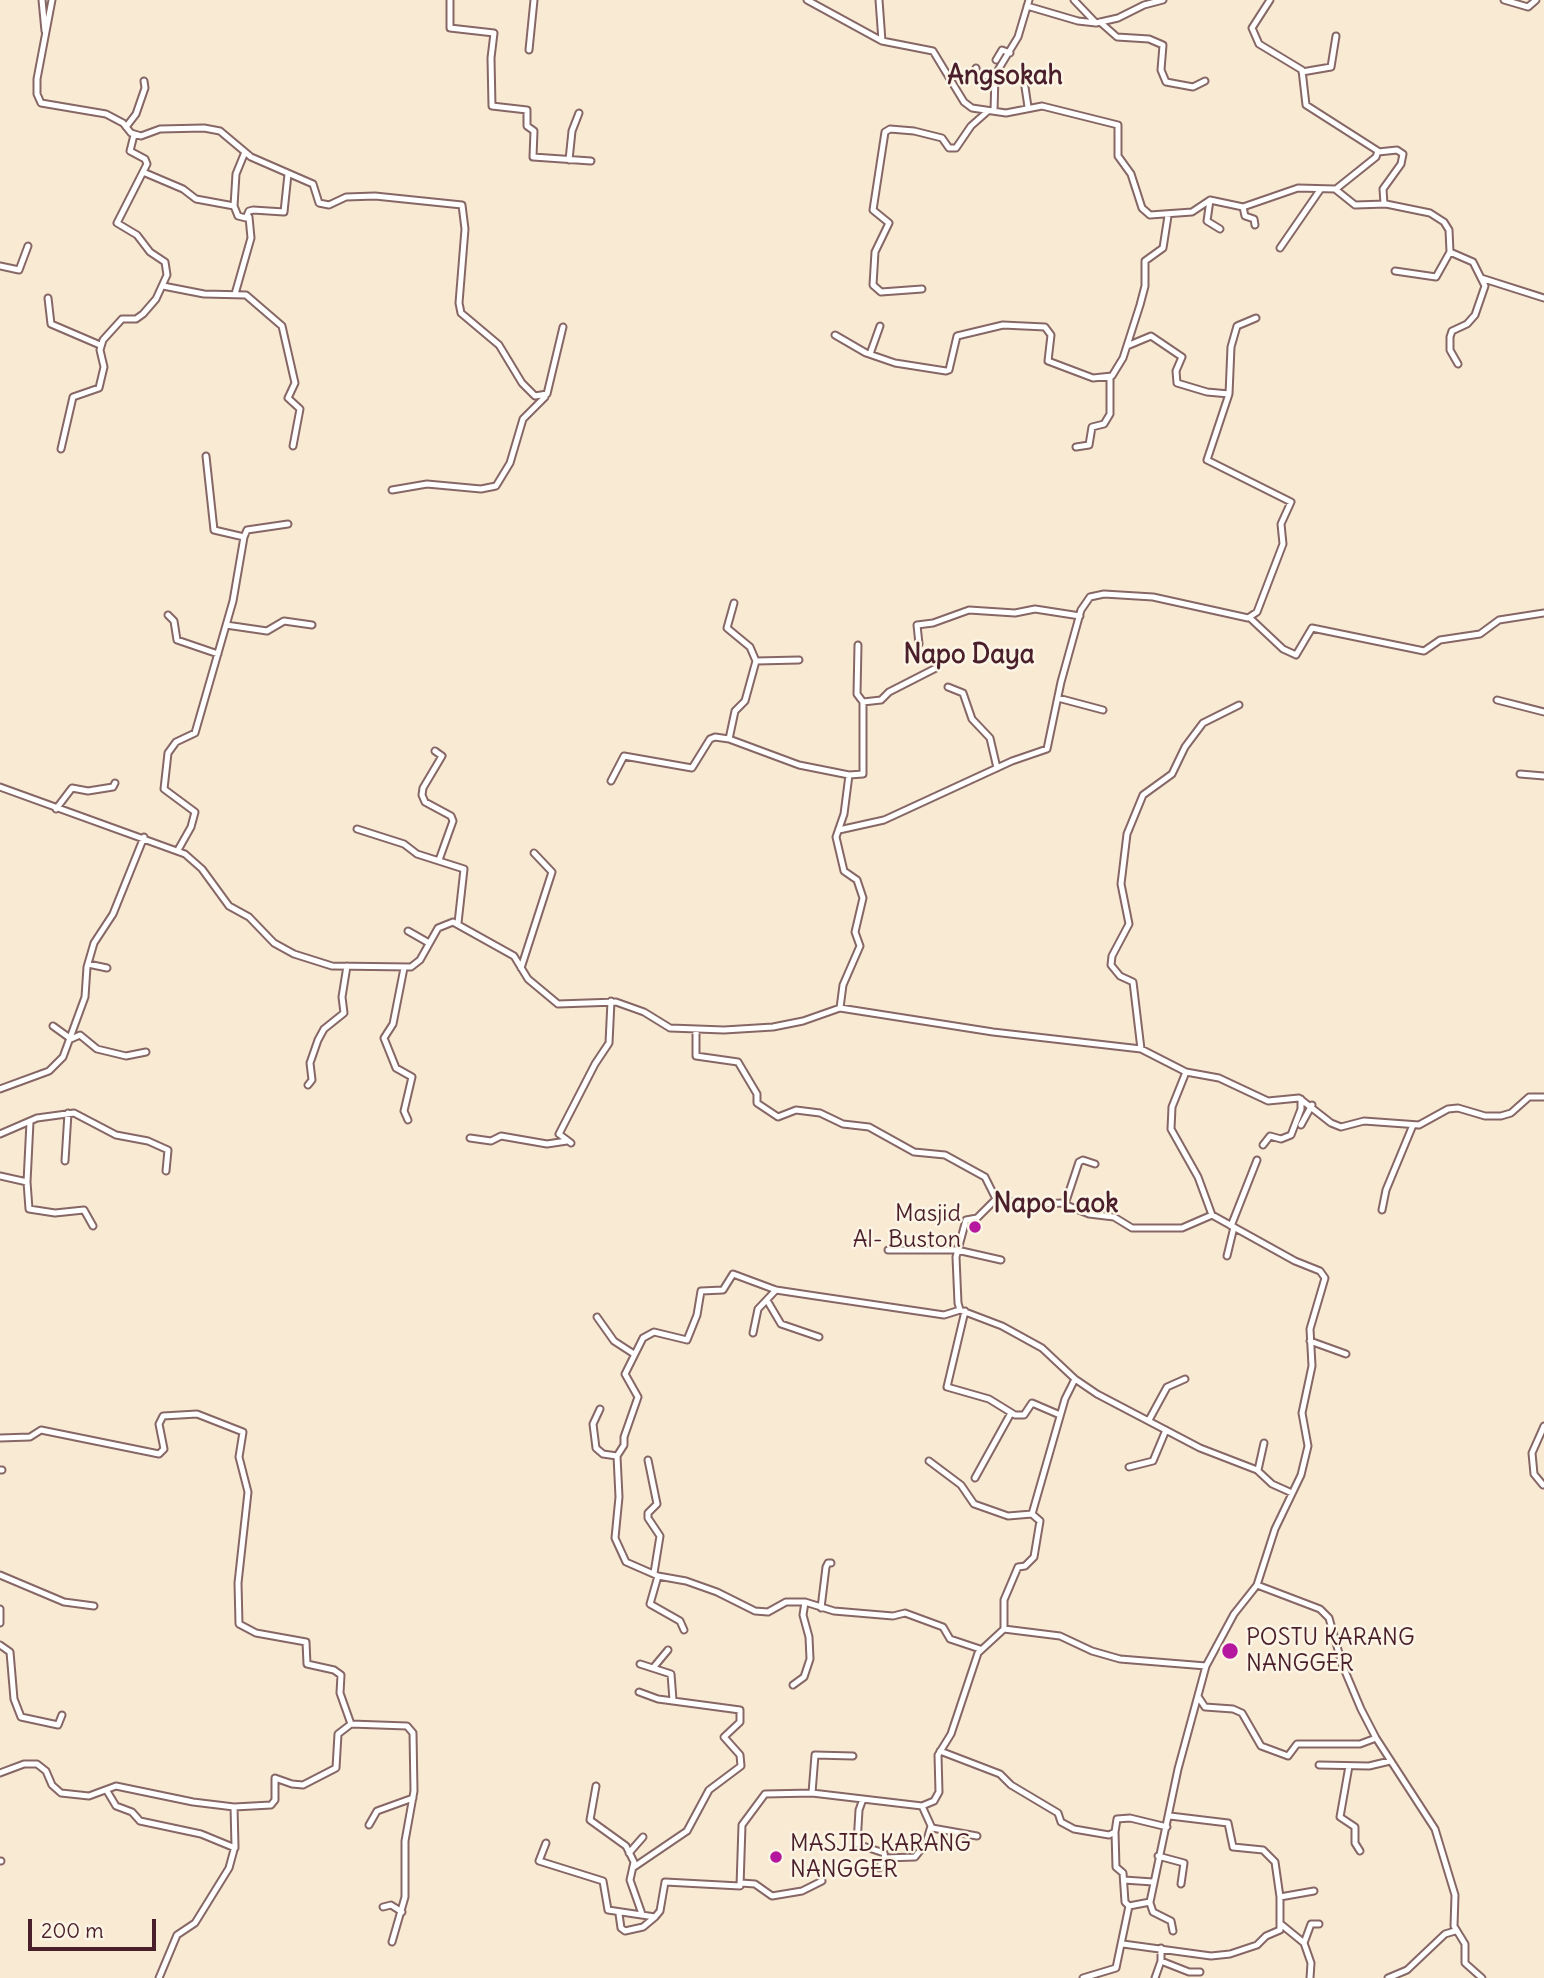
<!DOCTYPE html>
<style>
body{margin:0}
#map{position:relative;width:1544px;height:1978px;overflow:hidden;background:#f8ead3;font-family:Delius,sans-serif}
canvas{display:block}
.scale{position:absolute;left:28px;top:1919px;width:128px;height:32px;box-sizing:border-box;border:4px solid #4a1f2b;border-top:0;padding-left:9px;font-size:21px;line-height:24px;white-space:nowrap;color:#4a1f2b;-webkit-text-stroke:5px #fcf5e5;paint-order:stroke}
</style>
<div id="map">
<canvas width="1544" height="1978"></canvas>
<div class="scale">200 m</div>
</div>
<script>
const c = document.querySelector('canvas').getContext('2d');
c.lineJoin = 'round';
const toPath = rows => new Path2D(rows.map(r => 'M' + r).join(''));
function trace(path, color, width, dash) { c.strokeStyle = color; c.lineWidth = width; c.lineCap = dash ? 'butt' : 'round'; c.setLineDash(dash || []); c.stroke(path); }
function label(font, color, halo, rows, align = 'center') {
  c.font = font + ' Delius,sans-serif'; c.lineWidth = 5; c.setLineDash([]); c.textBaseline = 'middle'; c.strokeStyle = halo; c.fillStyle = color; for (const [text, x, y, turn = 0] of rows) {
    c.save(); c.translate(x, y); c.rotate((+turn || 0) * Math.PI / 180); c.textAlign = isNaN(turn) ? turn : align; if (halo) c.strokeText(text, 0, 0); c.fillText(text, 0, 0); c.restore();
  }
}
const minor = toPath([
 [42,0,45,31],
 [52,0,37,79,37,94,41,103,106,114,123,123,131,133,141,136,160,129,204,128,220,131,251,157,313,184,319,203,329,205,346,197,375,196,462,205,465,229,459,303,461,313,499,345,522,383,535,396,547,394,563,327],
 [450,0,450,28,494,33,491,58,492,106,527,110,527,126,534,131,533,157,591,161],
 [807,0,882,41,933,51,964,102,972,108,1006,113,1042,106,1118,125,1118,156,1131,174,1142,208,1150,215,1192,212,1210,200,1243,207,1298,188,1335,189,1355,205,1386,204,1430,213,1444,222,1449,230,1450,252,1473,262,1481,278,1544,298],
 [879,0,882,41],
 [1074,0,1096,23],
 [1270,0,1252,28,1259,44,1302,70,1306,105,1378,151,1376,157,1336,189],
 [1504,0,1528,7,1536,0],
 [1027,6,1078,21,1096,23,1118,18,1144,5,1163,0],
 [1100,22,1117,37,1149,39,1163,45,1161,70,1166,82,1193,87,1205,81],
 [529,50,534,0],
 [996,60,1002,50,1010,53],
 [976,68,977,73,995,78],
 [1302,72,1331,67,1336,36],
 [1025,87,1028,107],
 [994,111,995,75,1018,37,1029,0],
 [126,127,136,114,145,88,144,81],
 [1378,152,1397,150,1403,154,1401,164,1383,189,1384,204],
 [569,160,572,131,579,113],
 [143,172,183,189,196,199,234,206,238,216,246,218,249,211,253,210,284,212,288,174],
 [1210,200,1207,221,1220,229],
 [234,206,236,174,245,152],
 [1243,207,1245,216,1254,219,1255,225],
 [1280,248,1320,190],
 [0,266,19,270,28,246],
 [1395,271,1436,277,1450,252],
 [163,286,204,294,246,295,282,326,295,383,288,398,300,409,293,446],
 [922,289,881,292,873,285,875,252,889,223,873,210,885,132,890,129,914,131,942,138,949,148,956,148,971,126,988,111],
 [235,294,251,238,249,217],
 [48,298,51,324,100,345],
 [835,335,866,353,895,363,946,371,949,370,957,336,1003,325,1045,327,1051,335,1048,361,1093,378,1112,376,1123,358,1140,305,1145,286,1145,261,1163,248,1168,216],
 [1127,346,1151,336,1182,357,1176,371,1177,383,1207,392,1229,394],
 [870,354,880,326],
 [1458,364,1450,350,1450,337,1452,331,1467,324,1475,315,1485,286,1481,278],
 [1076,447,1089,445,1092,427,1104,424,1110,414,1110,377],
 [61,449,73,397,99,388,104,367,100,350,103,340,122,319,136,319,143,314,156,299,167,275,165,262,150,252,137,235,117,223,147,164,145,159,130,151,134,135],
 [392,490,427,484,481,489,496,486,510,463,523,419,545,397],
 [244,537,247,530,288,524],
 [168,615,174,621,177,640,218,654],
 [1250,618,1283,649,1296,655,1312,628,1424,651,1440,640,1480,634,1499,620,1544,613],
 [226,625,267,631,284,621,312,625],
 [919,644,917,625,933,623,969,610,1015,613,1035,609,1080,616],
 [858,645,857,694,863,702],
 [756,661,799,660],
 [948,687,963,693,972,719,990,738,997,768],
 [1058,698,1103,710],
 [1497,700,1544,712],
 [729,739,735,711,745,701,756,661,750,647,727,628,734,603],
 [435,751,442,756,423,788,422,795,425,802,451,816,453,821,439,860],
 [1520,774,1544,776],
 [611,781,624,756,692,768,710,739,715,737,729,739,799,765,849,775],
 [0,787,185,854,202,869,229,906,249,917,274,943,294,954,332,966,411,967,420,960,438,928,453,922,514,956,528,979,558,1004,616,1002,644,1012,670,1028,724,1030,773,1027,803,1021,840,1008,993,1032,1141,1049,1186,1072,1219,1078,1268,1101,1299,1098,1331,1123,1341,1127,1364,1121,1419,1125,1448,1109,1458,1108,1485,1116,1501,1116,1511,1113,1529,1097,1544,1097],
 [56,809,72,788,88,791,113,787,115,783],
 [357,829,404,844,417,854,464,869,458,923],
 [839,830,884,820,1012,761,1047,749,1061,682,1081,610,1090,597,1104,594,1153,597,1248,618,1257,612,1283,544,1281,524,1291,502,1207,460,1229,394,1231,347,1237,326,1256,318],
 [178,850,191,827,195,812,164,789,168,753,176,742,195,733,233,601,244,537,214,530,206,456],
 [408,931,429,943],
 [88,964,107,968],
 [404,968,393,1024,384,1038,396,1068,412,1077,404,1111,408,1120],
 [521,968,552,872,534,853],
 [840,1008,843,985,860,946,855,932,863,898,857,880,844,871,836,837,844,814,849,775,863,774,863,702,881,700,889,692,936,668],
 [53,1026,71,1039,80,1035,97,1049,126,1056,146,1052],
 [696,1029,696,1056,738,1062,757,1094,757,1103,778,1117,796,1110,820,1113,843,1124,869,1127,914,1152,945,1155,985,1177,996,1199],
 [1141,1049,1133,982,1120,976,1111,965,1112,956,1129,924,1121,884,1127,834,1143,795,1172,774,1185,747,1203,723,1239,705],
 [308,1085,312,1080,310,1063,318,1040,324,1029,344,1013,342,997,347,966],
 [0,1089,49,1071,63,1057,85,997,87,967,94,943,113,914,144,837],
 [1301,1125,1312,1105],
 [0,1134,37,1118,74,1113,116,1135,148,1141,168,1150,166,1171],
 [470,1138,491,1141,501,1136,547,1144,567,1141],
 [571,1143,559,1134,595,1064,609,1043,611,1001],
 [1263,1145,1270,1136,1281,1139,1291,1135,1301,1109,1301,1099],
 [65,1161,68,1113],
 [0,1176,27,1182,29,1209,55,1213,84,1210,93,1226],
 [27,1182,30,1122],
 [1065,1204,1079,1162,1083,1160,1095,1164],
 [1382,1210,1386,1190,1413,1125],
 [1212,1215,1182,1228,1132,1228,1114,1217,1089,1214,1061,1203,1028,1205,996,1199,977,1218,966,1220,956,1257,958,1303,960,1310,1002,1326,1042,1348,1075,1379,1097,1394,1200,1448,1257,1470,1272,1484,1292,1493],
 [1231,1226,1257,1160],
 [888,1250,957,1250,1001,1260],
 [1227,1256,1234,1227],
 [768,1302,781,1324,819,1337],
 [965,1311,947,1387,989,1399,1015,1415,1024,1415,1032,1403,1060,1415],
 [597,1317,614,1341,634,1354],
 [753,1333,758,1309,776,1290],
 [1310,1341,1346,1354],
 [600,1409,593,1424,596,1448,603,1454,617,1456,619,1497,615,1538,626,1562,658,1576,686,1581,717,1592,755,1611,768,1612,786,1602,805,1602,834,1611,893,1616,905,1613,943,1627,950,1639,980,1649],
 [1149,1420,1167,1387,1185,1379],
 [0,1438,30,1437,41,1430,159,1454,164,1449,159,1424,163,1416,197,1414,243,1432,239,1457,248,1492,238,1583,239,1624,256,1633,306,1642,307,1664,334,1670,341,1675,340,1693,351,1724,407,1726,413,1733,414,1791,405,1841,405,1897,392,1942],
 [617,1456,624,1445,624,1437,638,1397,625,1374,643,1338,654,1332,687,1340,697,1315,701,1291,723,1290,733,1274,776,1290,809,1295,944,1315,960,1310],
 [648,1460,657,1504,648,1513,648,1518,660,1536,654,1573],
 [1129,1467,1153,1461,1166,1430],
 [0,1470,2,1470],
 [1258,1470,1264,1443],
 [975,1478,1011,1413],
 [1543,1485,1534,1474,1532,1453,1544,1426],
 [1032,1514,1065,1399,1075,1379],
 [0,1575,64,1602,94,1606],
 [658,1576,650,1604,680,1621,684,1630],
 [1257,1585,1320,1609,1329,1618,1342,1664,1361,1709,1376,1738,1435,1829,1455,1895,1454,1926,1465,1944,1465,1963,1482,1978],
 [821,1608,826,1567,828,1563,831,1563],
 [0,1609,0,1623],
 [1004,1629,1060,1636,1092,1651,1120,1659,1206,1666],
 [0,1645,10,1652,14,1699,21,1717,58,1725,62,1715],
 [640,1664,671,1674,673,1700],
 [653,1668,668,1650],
 [793,1685,804,1677,810,1659,809,1637,803,1615,805,1602],
 [1199,1698,1205,1707,1233,1709,1242,1713,1261,1746,1288,1756,1297,1744,1360,1744,1376,1738],
 [940,1751,1000,1774,1011,1785,1058,1813,1061,1822,1074,1829,1109,1835,1115,1832,1117,1819,1130,1818,1167,1827],
 [1319,1765,1369,1766,1390,1761],
 [1349,1766,1340,1817,1355,1827,1355,1843,1360,1851],
 [0,1773,24,1764,37,1764,46,1771,52,1785,61,1793,89,1796,116,1786,193,1802,234,1807],
 [596,1786,590,1820,626,1846,634,1862,630,1880,642,1914],
 [107,1791,116,1806,132,1812,140,1821,201,1834,235,1848],
 [812,1793,815,1755,853,1756],
 [863,1799,859,1810,857,1844,884,1853,885,1858],
 [922,1806,932,1828,977,1836],
 [1170,1816,1228,1823,1233,1847,1263,1850,1275,1862,1280,1897,1314,1891],
 [369,1825,377,1811,413,1798],
 [1115,1832,1116,1867,1123,1873,1125,1902,1129,1906],
 [546,1843,539,1861,603,1881,608,1910,655,1917,660,1911,665,1882,740,1886,742,1825,765,1794,812,1793,922,1806,934,1801,939,1792,938,1755,951,1734,978,1653,1004,1629,1004,1600,1018,1567,1025,1566,1034,1557,1040,1521,1032,1514,1008,1516,974,1504,961,1485,929,1461],
 [629,1853,643,1837],
 [1158,1856,1184,1863,1181,1884],
 [0,1861,1,1861],
 [634,1867,687,1831,709,1790,741,1766,740,1755,724,1737,740,1722,740,1710,658,1699,639,1692],
 [879,1868,884,1858,915,1857,926,1843,931,1826],
 [1124,1880,1153,1882],
 [741,1883,755,1884,772,1896,802,1891,822,1881],
 [1150,1903,1153,1912,1171,1921,1173,1931],
 [383,1907,391,1905,402,1912],
 [619,1914,621,1928,625,1931,643,1927,655,1917],
 [1282,1925,1304,1943,1311,1963,1310,1978],
 [1304,1943,1311,1924,1319,1924],
 [1123,1944,1211,1956,1230,1954,1257,1945,1266,1936,1280,1930,1280,1897],
 [1161,1961,1189,1972,1200,1972],
 [159,1978,177,1935,195,1923,229,1868,235,1846,234,1807,271,1805,275,1800,275,1778,292,1784,303,1785,336,1768,338,1734,351,1724],
 [1083,1978,1116,1968,1129,1906,1150,1902,1178,1769,1206,1666,1234,1614,1257,1585,1275,1529,1301,1475,1308,1446,1302,1413,1312,1366,1310,1329,1325,1278,1320,1271,1295,1261,1212,1215,1198,1177,1171,1129,1172,1107,1186,1072],
 [1155,1978,1161,1961,1161,1948],
 [1388,1978,1407,1970,1445,1934,1455,1931]
]);
const markers = [
 [975,1227,7,"#b5179e"],
 [1230,1651,9,"#b5179e"],
 [776,1857,7,"#b5179e"]
];
const poiNames = [
 ["Masjid",961,1214,"right"],
 ["Al- Buston",961,1240,"right"],
 ["POSTU KARANG",1246,1638],
 ["NANGGER",1246,1664],
 ["MASJID KARANG",790,1844],
 ["NANGGER",790,1870]
];
const quarterNames = [
 ["Angsokah",1005,77],
 ["Napo Daya",969,656],
 ["Napo Laok",1056,1205]
];
trace(minor, '#876666', 9);
trace(minor, '#fff', 5);
for (const [x, y, r, color] of markers) { const dot = new Path2D(); dot.arc(x, y, r, 0, 2 * Math.PI); c.fillStyle = color; c.fill(dot); trace(dot, '#fcf5e5', 2.5); }
label('23px', '#4a1f2b', '#fcf5e5', poiNames, 'left');
label('bold 26px', '#4a1f2b', '#fcf5e5', quarterNames);
</script>
